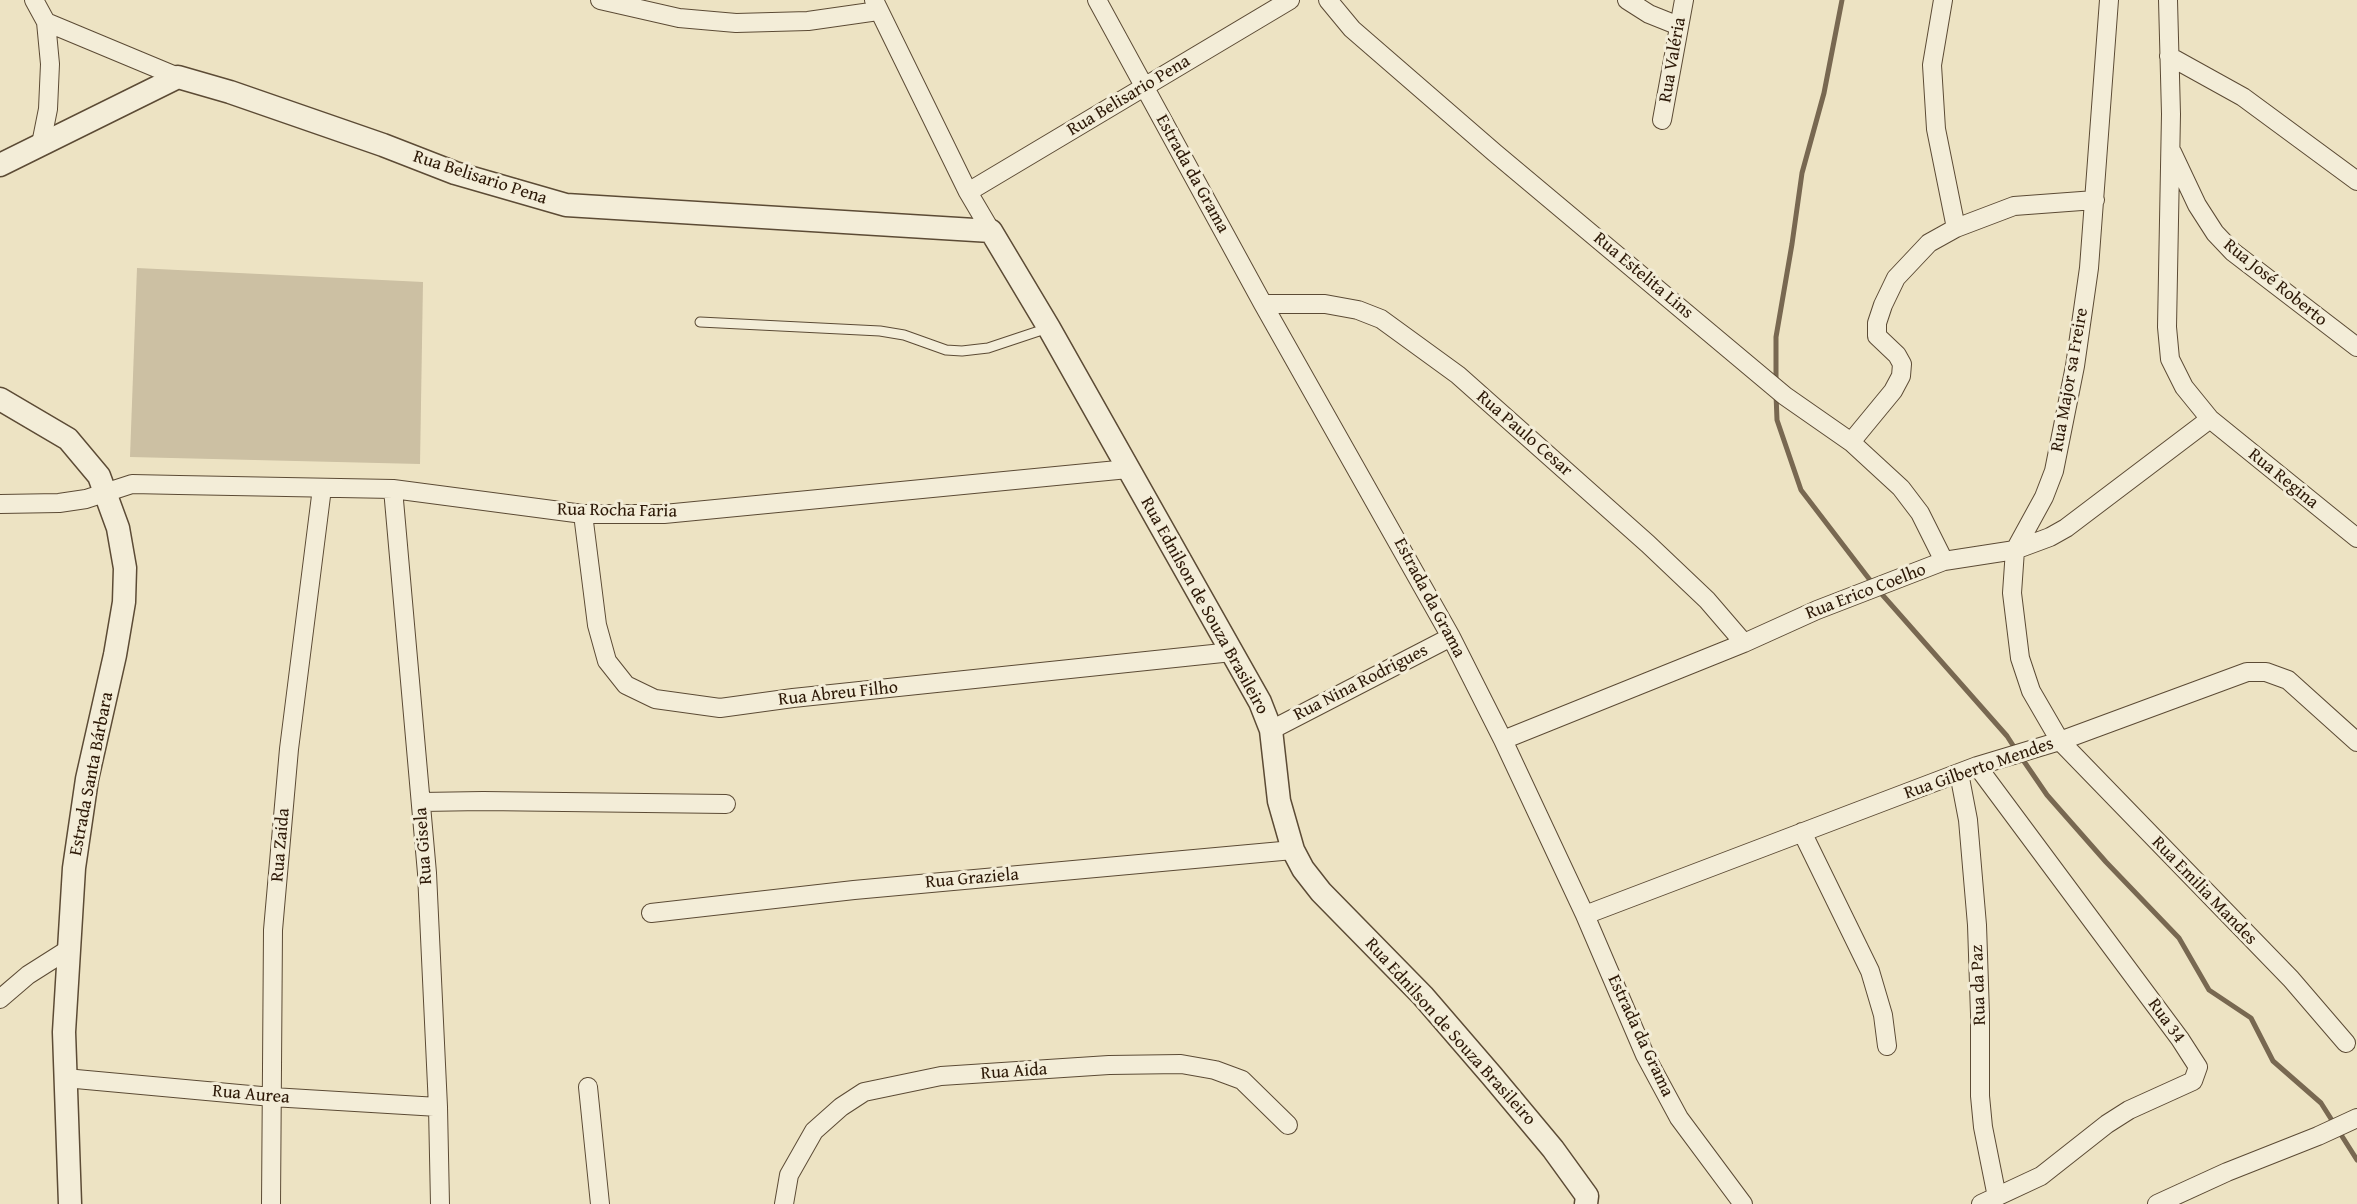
<!DOCTYPE html>
<meta charset="utf-8">
<style>
body{margin:0}
canvas{display:block;background:#ede3c3}
</style>
<canvas width="2357" height="1204"></canvas>
<script>
const c = document.querySelector('canvas').getContext('2d');
c.lineJoin = 'round';
function fill(path, color) { c.fillStyle = color; c.fill(path, 'evenodd'); }
const toPath = rows => new Path2D(rows.map(r => 'M' + r).join(''));
function trace(path, color, width, dash) { c.strokeStyle = color; c.lineWidth = width; c.lineCap = dash ? 'butt' : 'round'; c.setLineDash(dash || []); c.stroke(path); }
function label(font, color, halo, rows, align = 'center') {
  c.font = font + ' "Gentium Book Plus",serif'; c.lineWidth = 6; c.setLineDash([]); c.textBaseline = 'middle'; c.strokeStyle = halo; c.fillStyle = color; for (const [text, x, y, turn = 0] of rows) {
    c.save(); c.translate(x, y); c.rotate((+turn || 0) * Math.PI / 180); c.textAlign = isNaN(turn) ? turn : align; if (halo) c.strokeText(text, 0, 0); c.fillText(text, 0, 0); c.restore();
  }
}
const green = toPath([
 [137,268,423,282,420,464,130,457]
]);
const stream = toPath([
 [1776,382,1776,337,1792,244,1802,173,1824,93,1842,0],
 [1776,394,1777,420,1801,490,1873,584],
 [1879,591,2007,736,2016,750],
 [2021,757,2047,795,2106,862,2179,938,2209,990,2251,1018,2273,1061,2321,1103,2357,1160]
]);
const service = toPath([
 [700,322,880,331,904,335,946,350,962,351,988,348,1048,328]
]);
const minor = toPath([
 [34,0,46,22,50,64,48,109,41,144],
 [600,0,679,18,736,23,808,21,878,11],
 [874,0,968,192,991,231],
 [1097,0,1263,304,1451,637,1503,740,1585,915,1645,1055,1679,1118,1743,1204],
 [1328,0,1352,29,1495,153,1785,396,1851,442,1901,488,1920,513,1944,561],
 [1627,0,1649,14,1679,26],
 [1943,0,1932,65,1936,129,1956,228],
 [2109,0,2089,268,2075,366,2054,471,2044,497,2015,550,2012,593,2020,658,2031,691,2060,741,2291,979,2346,1043],
 [2168,0,2171,114,2167,327,2170,359,2184,387,2210,419,2357,538],
 [46,22,178,77],
 [2169,56,2243,97,2357,181],
 [1662,120,1684,0],
 [2172,152,2197,205,2215,233,2233,252,2357,347],
 [968,192,1290,0],
 [1263,304,1325,304,1358,310,1381,319,1458,375,1648,544,1707,600,1744,643],
 [1851,442,1893,391,1901,376,1902,364,1897,355,1877,336,1877,323,1883,305,1896,278,1929,243,1956,228,2014,206,2095,200],
 [393,489,427,873,438,1107,440,1204],
 [0,504,59,503,86,499,132,484,179,485,393,489,583,514,664,514,1128,469],
 [583,514,597,625,607,661,626,685,655,699,720,708,793,698,1232,652],
 [1271,730,1451,637],
 [1503,740,1744,643,1817,610,1944,561,2015,550,2050,537,2066,528,2210,419],
 [1977,766,2180,1039,2198,1067,2193,1081,2129,1110,2107,1124,2041,1176,1981,1204],
 [1959,773,1968,820,1977,925,1980,1014,1980,1096,1983,1127,1997,1197],
 [421,802,483,801,726,804],
 [1802,832,1870,971,1883,1015,1887,1046],
 [651,913,854,890,1293,850],
 [1585,915,1977,766,2060,741,2247,672,2266,672,2288,680,2357,742],
 [0,999,28,975,69,949],
 [65,1078,272,1097,438,1107],
 [588,1087,600,1204],
 [271,1204,273,930,289,749,322,488],
 [784,1204,789,1175,814,1131,841,1107,864,1092,941,1076,1109,1065,1181,1064,1215,1070,1242,1080,1288,1125],
 [2157,1204,2227,1172,2318,1136,2357,1118]
]);
const tertiary = toPath([
 [0,165,178,77,230,92,383,145,455,173,566,205,991,231,1049,328,1260,702,1271,730,1279,801,1293,850,1303,869,1321,892,1423,996,1492,1076,1553,1149,1587,1196,1586,1204],
 [0,399,68,439,99,476,118,528,125,568,124,602,115,655,87,779,74,868,64,1032,70,1204]
]);
const streetNames = [
 ["Rua Valéria",1673,60,-80],
 ["Rua Belisario Pena",1129,96,-31],
 ["Estrada da Grama",1192,174,61],
 ["Rua Belisario Pena",480,178,18],
 ["Rua Estelita Lins",1643,276,40],
 ["Rua José Roberto",2275,283,39],
 ["Rua Major sa Freire",2070,380,-80],
 ["Rua Paulo Cesar",1524,434,41],
 ["Rua Regina",2283,479,39],
 ["Rua Rocha Faria",617,511,1],
 ["Rua Erico Coelho",1866,592,-21],
 ["Estrada da Grama",1429,598,62],
 ["Rua Ednilson de Souza Brasileiro",1204,606,61],
 ["Rua Nina Rodrigues",1361,683,-27],
 ["Rua Abreu Filho",838,694,-6],
 ["Rua Gilberto Mendes",1979,769,-19],
 ["Estrada Santa Bárbara",92,774,-79],
 ["Rua Zaida",281,845,-85],
 ["Rua Gisela",424,846,-94],
 ["Rua Graziela",972,879,-5],
 ["Rua Emilia Mandes",2204,891,46],
 ["Rua da Paz",1979,985,-92],
 ["Rua 34",2166,1021,54],
 ["Rua Ednilson de Souza Brasileiro",1450,1032,48],
 ["Estrada da Grama",1640,1036,65],
 ["Rua Aida",1014,1072,-4],
 ["Rua Aurea",251,1095,5]
];
fill(green, '#ccc0a3');
trace(stream, '#786851', 5);
trace(service, '#5c4b35', 11);
trace(minor, '#5c4b35', 20);
trace(tertiary, '#5c4b35', 25);
trace(service, '#f3edd8', 9);
trace(minor, '#f3edd8', 18);
trace(tertiary, '#f3edd8', 22);
label('18px', '#2c1806', '#f3edd8', streetNames);
</script>
